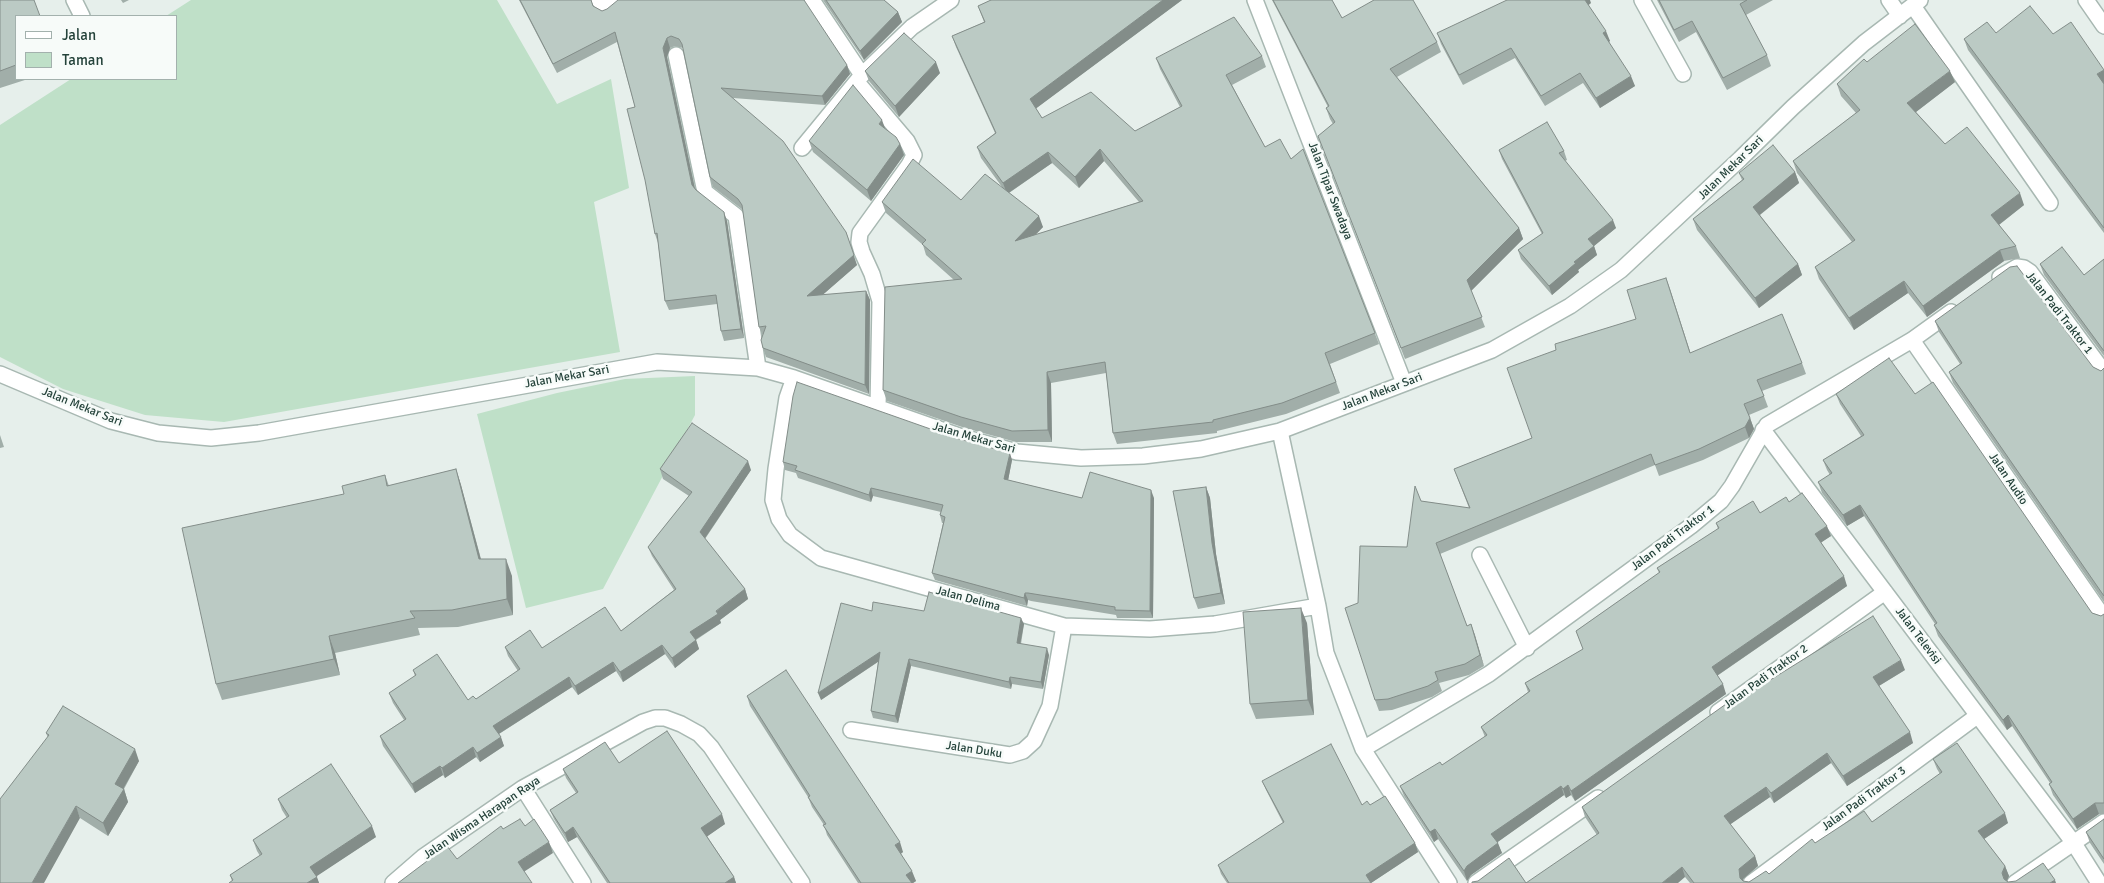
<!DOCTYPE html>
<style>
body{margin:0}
#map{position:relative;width:2104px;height:883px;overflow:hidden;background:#e6efeb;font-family:Signika,sans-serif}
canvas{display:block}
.legend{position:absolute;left:15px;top:15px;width:162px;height:65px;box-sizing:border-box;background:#f7fbf9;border:1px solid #a3b1ad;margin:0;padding:6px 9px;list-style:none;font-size:15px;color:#24423a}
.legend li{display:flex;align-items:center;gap:10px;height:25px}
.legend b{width:25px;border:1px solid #a3b1ad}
</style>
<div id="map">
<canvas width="2104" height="883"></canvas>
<ul class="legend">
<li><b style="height:6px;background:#fff"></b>Jalan</li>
<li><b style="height:14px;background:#bfe0c8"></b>Taman</li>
</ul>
</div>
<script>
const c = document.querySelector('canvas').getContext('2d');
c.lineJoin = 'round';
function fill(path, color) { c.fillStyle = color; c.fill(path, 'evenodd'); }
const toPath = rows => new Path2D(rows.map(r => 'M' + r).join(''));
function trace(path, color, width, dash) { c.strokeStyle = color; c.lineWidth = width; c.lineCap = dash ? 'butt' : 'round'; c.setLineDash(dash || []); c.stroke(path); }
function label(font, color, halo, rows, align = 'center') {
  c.font = font + ' Signika,sans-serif'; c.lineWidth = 5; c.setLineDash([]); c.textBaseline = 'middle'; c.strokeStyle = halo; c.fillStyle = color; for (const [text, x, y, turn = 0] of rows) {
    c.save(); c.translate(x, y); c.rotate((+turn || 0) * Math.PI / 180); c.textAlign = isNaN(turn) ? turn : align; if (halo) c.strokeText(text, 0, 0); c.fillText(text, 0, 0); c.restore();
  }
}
const green = toPath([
 [191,0,497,0,557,104,611,79,629,188,594,202,620,352,224,422,145,415,63,389,0,357,0,125,71,79,176,79,176,16,166,16],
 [695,376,695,415,603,589,526,608,477,414,557,393,625,379]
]);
const minor = toPath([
 [74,0,82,16],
 [599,0,605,11,619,0],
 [812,0,862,75],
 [1255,0,1404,383],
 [1642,0,1683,74],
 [1889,0,1900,16],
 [2086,0,2104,26],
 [1913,6,2050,203],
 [676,55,705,192,736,216,758,368],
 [857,82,907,141,914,155,909,165,860,233,859,242,862,252,872,274,880,301,878,407],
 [802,148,862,75,912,27,951,0],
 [2000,277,2017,267,2024,268,2030,272,2104,372],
 [1912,340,2104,618],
 [0,374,111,421,158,433,211,438,259,433,657,362,758,368,794,378,962,437,1017,452,1081,458,1143,456,1201,449,1280,431,1492,350,1570,306,1621,270,1740,159,1793,107,1864,43,1920,0],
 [794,378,787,398,776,469,773,500,779,519,790,535,821,558,1064,626,1150,629,1215,624,1318,606],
 [1763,430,2073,842,2099,883],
 [1280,431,1318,606,1326,653,1363,749,1449,883],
 [1480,555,1527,648],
 [1718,712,1885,592],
 [851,730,1010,755,1023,751,1034,741,1050,706,1064,626],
 [1363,749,1489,674,1691,526,1721,501,1732,486,1767,425,1912,340,1951,312],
 [523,788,583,883],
 [393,883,423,857,523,788,643,722,655,718,665,718,681,724,699,734,711,747,802,883],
 [1476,883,1598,798],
 [1751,883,1977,716],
 [2015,883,2104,822]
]);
const wall = toPath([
 [0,0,16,16,16,79,28,79,0,88],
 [121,0,129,0,123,3],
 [519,0,591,0,593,6,602,11,847,65,850,74,825,105,733,98,857,265,822,295,866,291,870,300,869,394,766,357,763,348,763,336,759,327,743,210,713,187,710,177,683,48,675,46,670,48,667,57,695,188,727,221,744,338,724,341,721,331,717,304,669,310,665,301,658,243,655,234,635,107,617,42,557,73],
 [823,0,884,0,898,12,902,22,864,60],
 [991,0,1182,0,1036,108,1042,118,1135,131,1180,107,1160,69,1156,58,1262,56,1266,67,1232,85,1265,147,1291,159,1303,149,1379,344,1330,364,1340,393,1286,414,1217,431,1217,433,1117,444,1113,433,1106,373,1051,383,1052,442,1016,442,965,428,887,401,883,390,954,280,926,255,923,245,886,213,882,202,961,200,1002,187,981,158,977,147,995,133,956,47,952,36,984,22,978,6],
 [1104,161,1139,202,1035,235,1043,227,1009,193,1052,163,1079,188],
 [1272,0,1332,0,1342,18,1437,42,1441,52,1397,77,1519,228,1523,239,1471,291,1485,327,1405,359,1318,136,1333,124,1330,119,1326,108,1328,107],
 [1657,0,1773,0,1746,15,1767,55,1771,66,1727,90,1696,32,1679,42],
 [1591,3,1588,5,1610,41,1609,42,1635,86,1600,108,1583,83,1545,106,1515,58,1463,85,1441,44,1437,33],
 [1996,33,2053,34,2104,84,2104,233,1968,50,1964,39],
 [1867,62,1955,82,1916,112,1945,144,2024,205,1999,225,2016,246,2020,258,2004,261,1927,317,1908,293,1854,330,1819,279,1815,267,1852,242,1797,173,1793,161,1856,113,1841,96,1837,84],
 [865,71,940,73,899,117,869,81],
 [886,129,900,144,904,155,871,201,813,152,809,141],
 [1499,150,1564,151,1567,160,1565,161,1616,228,1594,246,1597,255,1578,270,1579,272,1552,295,1521,259,1518,250,1542,234,1502,159],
 [1795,172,1799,183,1760,215,1798,264,1802,275,1759,308,1697,230,1693,219,1742,180,1739,173],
 [2104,259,2104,356,2044,275,2040,264,2084,275],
 [1666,278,1690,353,1802,363,1806,374,1762,391,1768,407,1749,415,1754,429,1749,438,1703,460,1659,476,1655,465,1440,554,1467,626,1471,624,1484,666,1469,675,1439,683,1442,691,1432,697,1392,710,1379,711,1375,700,1358,603,1407,547,1421,501,1469,508,1454,469,1532,438,1556,350,1636,319],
 [1935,321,2093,367,2101,371,2104,368,2104,602,1953,383,1949,372,1960,364,1939,332],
 [1836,394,1915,394,2092,613,2101,616,2104,614,2104,814,2099,814,2077,829,2053,795,2049,784,2050,783,2012,726,2007,730,1938,636,1934,625,1935,624,1864,516,1847,526,1822,493,1818,482,1830,475,1827,470,1823,460,1861,436,1840,404],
 [0,435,4,447,0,448],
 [1012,460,1008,480,1082,498,1154,498,1153,618,1117,618,1116,615,1031,601,1028,600,1027,606,935,580,932,573,943,523,942,523,940,515,941,512,873,496,871,502,798,478,796,473,785,470,783,462],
 [456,469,461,485,481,559,512,576,513,615,458,627,418,628,420,635,335,653,340,675,222,700,216,684,344,494,385,475,389,486],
 [660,469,751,470,705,539,745,589,748,599,720,620,721,623,696,640,699,649,675,668,665,654,623,682,616,671,578,695,572,687,499,734,504,746,480,762,476,757,445,778,443,775,415,793,383,746,380,736,404,720,393,703,389,693,415,676,413,670,468,700,476,699,518,671,508,656,505,647,542,648,621,631,674,590,652,556,648,547,689,496,663,479],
 [1206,487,1210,498,1216,554,1225,604,1198,609,1194,598],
 [1789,502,1831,536,1821,542,1847,586,1717,676,1726,694,1575,801,1571,795,1566,798,1564,795,1497,842,1502,853,1471,875,1467,881,1438,839,1434,842,1404,796,1400,786,1442,765,1485,737,1481,727,1528,692,1525,683,1583,649,1576,631,1659,573,1657,568,1718,529,1716,523,1760,513],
 [872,611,924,611,1024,624,1021,644,1049,655,1043,689,1012,684,1011,689,911,666,898,723,873,718,871,711,878,662,821,700],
 [1307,623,1314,715,1256,719,1250,704],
 [1905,670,1879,686,1913,743,1847,786,1831,763,1774,803,1770,797,1730,824,1755,856,1758,866,1743,879,1743,881,1749,882,1769,874,1815,843,1872,822,1940,774,1937,769,1933,759,2008,823,1984,839,2005,866,2009,876,2007,881,2008,882,2056,883,1690,883,1685,877,1597,835,1585,817,1582,807,1735,702],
 [747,696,903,852,901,854,916,881,913,883,858,883,827,835,824,825,812,807,808,797,750,706],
 [46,733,139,761,124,789,128,802,108,836,80,818],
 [619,763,725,824,707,836,734,877,736,883,607,883,577,837,568,842,554,819,550,810,576,793,566,778,563,769],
 [1262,781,1362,805,1370,805,1415,843,1418,852,1371,883,1227,883,1221,874,1218,865,1283,823,1266,790],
 [278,799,376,837,316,876,319,883,229,883,232,881,230,875,260,856,257,851,253,840,287,818,282,810],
 [2104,819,2104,864,2090,843,2086,832]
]);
const shadedWall = toPath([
 [1163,0,1182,0,1034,110,1030,99],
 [1583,0,1590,0,1591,3,1586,7],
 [898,12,902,22,864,60,860,51],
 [1606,31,1610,41,1607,43,1603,33],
 [667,38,670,48,667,57,696,194,692,185,663,48],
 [936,62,940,73,899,117,895,106],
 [847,65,850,74,825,105,822,96],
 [2104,70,2104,83,2101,85,2097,74],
 [1950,71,1955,82,1912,115,1907,103],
 [1631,76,1635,86,1600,108,1596,98],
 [882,120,886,131,879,124],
 [900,144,904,155,871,201,867,190],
 [1100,149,1104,161,1079,188,1075,177],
 [1048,152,1052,163,1007,194,1003,183],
 [1795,172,1799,183,1757,217,1753,207],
 [2020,193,2024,205,1996,227,1991,215],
 [724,212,727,221,744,338,741,329],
 [1039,216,1043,227,1019,252,1015,241],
 [1613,220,1616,228,1594,246,1597,255,1578,270,1579,272,1552,295,1549,286,1574,262,1588,239],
 [1519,228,1523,239,1471,291,1467,280],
 [846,232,857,265,810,306,807,296],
 [2000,250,2004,261,1927,317,1923,306],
 [1798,264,1802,275,1759,308,1755,298],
 [1666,278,1670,289,1694,364,1690,353],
 [1904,281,1908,293,1854,330,1849,318],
 [866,291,870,300,869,394,865,385],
 [1047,372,1051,383,1052,442,1048,430],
 [1750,418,1754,429,1749,438,1745,427],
 [1010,453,1012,460,1007,486,1004,479],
 [748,461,751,470,703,541,700,532],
 [456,469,461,485,485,575,479,559],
 [1206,487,1210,498,1216,554,1225,604,1221,593,1212,543],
 [871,488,873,496,871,502,869,495],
 [1151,490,1154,498,1153,618,1150,611],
 [1860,505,1864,516,1847,526,1843,515],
 [1827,526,1831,536,1819,544,1815,534],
 [506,559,512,576,513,615,507,599],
 [1844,576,1847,586,1715,677,1712,667],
 [745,589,748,599,720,620,721,623,693,641,690,632],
 [1025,593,1028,600,1027,606,1024,598],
 [1301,608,1307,623,1314,715,1308,700],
 [1021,618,1024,624,1019,650,1017,643],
 [1471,624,1475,635,1484,666,1480,655],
 [329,636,335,653,340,675,334,659],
 [696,640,699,649,675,668,672,658],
 [662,645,665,654,623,682,620,672],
 [1047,648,1049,655,1043,689,1041,682],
 [880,652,882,659,821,700,818,693],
 [909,659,911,666,898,723,895,716],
 [1901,660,1905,670,1877,687,1873,677],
 [613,662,616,671,578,695,575,686],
 [569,677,572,687,497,735,493,726],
 [1010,677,1012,684,1011,689,1009,682],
 [1723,684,1726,694,1575,801,1571,791],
 [2008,715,2012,726,2007,730,2003,720],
 [1910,732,1913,743,1847,786,1843,776],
 [501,737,504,746,480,762,477,753],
 [473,747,476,757,445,778,442,768],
 [135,749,139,761,119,796,115,784],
 [1827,753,1831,763,1774,803,1771,793],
 [440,766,443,775,415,793,412,784],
 [1568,785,1571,795,1566,798,1563,789],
 [1561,786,1564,795,1495,844,1491,834],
 [1766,787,1770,797,1728,826,1724,816],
 [124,789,128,802,108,836,103,823],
 [2095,803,2099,814,2077,829,2073,819],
 [76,806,80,818,44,883,32,883],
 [2005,813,2008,823,1981,841,1978,831],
 [722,814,725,824,705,838,701,828],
 [372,826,376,837,314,878,310,867],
 [573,827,577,837,568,842,565,833],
 [1435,829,1438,839,1434,842,1430,832],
 [549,842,553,853,522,873,518,862],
 [900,842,903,852,898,855,895,845],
 [1415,843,1418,852,1371,883,1366,875],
 [1498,843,1502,853,1471,875,1467,881,1464,871,1467,866],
 [1755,856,1758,866,1743,879,1743,883,1740,878,1739,869],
 [2005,866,2009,876,2006,883,2002,873],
 [1682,867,1685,877,1678,883,1662,883],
 [912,871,916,881,913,883,909,883,906,875],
 [317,877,319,883,307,883],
 [734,877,736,883,725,883],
 [2055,880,2056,883,2050,883]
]);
const building = toPath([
 [0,0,34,0,40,16,16,16,16,65,0,71,0,0],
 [520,0,591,0,593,6,602,11,607,9,618,0,804,0,847,65,822,96,721,88,783,141,846,232,854,255,807,296,866,291,865,385,763,348,761,340,766,326,759,327,742,205,738,199,710,177,682,44,679,39,671,36,667,38,663,48,692,185,696,190,724,212,741,329,721,331,716,295,665,301,657,233,655,234,645,180,627,109,635,107,615,32,553,64,520,0],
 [826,0,884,0,898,12,860,51,826,0],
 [991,0,1163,0,1030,99,1042,118,1091,92,1135,131,1182,106,1156,58,1234,17,1262,56,1226,75,1265,147,1280,139,1291,159,1303,149,1375,333,1325,353,1336,382,1282,403,1213,420,1213,422,1113,433,1105,362,1047,372,1048,430,1012,431,961,417,883,390,885,287,962,279,922,244,926,240,882,202,913,159,961,200,985,174,1039,216,1015,241,1143,201,1100,149,1075,177,1048,152,1003,183,977,147,996,133,952,36,985,22,978,6,991,0],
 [1273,0,1332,0,1342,18,1374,0,1413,0,1437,42,1390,69,1519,228,1467,280,1482,317,1401,348,1318,136,1335,122,1326,108,1329,106,1273,0],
 [1507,0,1585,0,1606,31,1603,33,1631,76,1596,98,1580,73,1541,96,1511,48,1459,75,1437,33,1507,0],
 [1659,0,1747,0,1740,4,1767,55,1723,78,1692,21,1674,30,1659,0],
 [2030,6,2053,34,2071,22,2104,70,2097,74,2104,84,2104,228,1964,39,1987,22,1996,33,2030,6],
 [1915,24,1950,71,1907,103,1945,144,1967,127,2020,193,1991,215,2016,246,2000,250,1923,306,1904,281,1849,318,1815,267,1855,240,1793,161,1860,110,1837,84,1864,59,1867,62,1915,24],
 [904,33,936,62,895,106,865,71,904,33],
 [853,85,882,120,879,124,896,137,900,144,867,190,809,141,853,85],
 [1547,122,1564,151,1559,153,1613,220,1588,239,1594,246,1574,262,1576,263,1549,286,1518,250,1543,233,1499,150,1547,122],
 [1773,145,1795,172,1753,207,1798,264,1755,298,1693,219,1744,179,1739,173,1773,145],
 [2062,247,2084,275,2104,259,2104,351,2040,264,2062,247],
 [2017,266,2093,367,2101,371,2104,368,2104,596,1949,372,1962,363,1935,321,2010,267,2017,266],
 [1666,278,1690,353,1782,314,1802,363,1757,380,1764,396,1744,404,1750,418,1745,427,1699,449,1655,465,1651,454,1436,543,1467,626,1471,624,1480,655,1465,664,1435,672,1438,680,1428,686,1388,699,1375,700,1345,608,1358,603,1360,546,1407,547,1415,486,1421,501,1470,508,1454,469,1532,438,1507,368,1556,350,1555,344,1636,319,1627,290,1666,278],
 [1889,358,1915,394,1933,382,2092,613,2101,616,2104,614,2104,803,2095,803,2073,819,2049,784,2052,782,2008,715,2003,720,1934,625,1937,623,1860,505,1843,515,1818,482,1832,473,1823,460,1864,435,1836,394,1889,358],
 [797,382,956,438,1010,453,1004,479,1082,498,1090,472,1151,490,1150,611,1115,610,1115,607,1028,593,1025,593,1024,598,932,573,945,517,940,515,943,505,871,488,869,495,795,470,797,466,783,462,793,396,797,382],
 [692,423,748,461,700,532,745,589,716,611,718,614,690,632,696,640,672,658,662,645,620,672,613,662,575,686,569,677,493,726,501,737,477,753,473,747,442,768,440,766,412,784,380,736,406,719,389,693,416,675,413,670,437,654,468,700,473,696,476,699,520,669,505,647,530,630,542,648,605,607,621,631,676,589,648,547,692,492,660,469,692,423],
 [456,469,479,559,506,559,507,599,452,610,410,611,415,618,329,636,334,659,216,684,182,528,344,494,342,486,385,475,387,486,456,469],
 [1206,487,1212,543,1221,593,1194,598,1173,491,1206,487],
 [1802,493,1827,526,1815,534,1844,576,1712,667,1723,684,1571,791,1568,785,1563,789,1561,786,1491,834,1498,843,1467,866,1464,871,1435,829,1430,832,1400,786,1440,762,1442,765,1487,735,1481,727,1530,691,1525,683,1583,649,1576,631,1660,572,1657,568,1719,528,1716,523,1753,501,1760,513,1786,497,1789,502,1802,493],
 [929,592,1021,618,1017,643,1047,648,1041,682,1010,677,1009,682,909,659,895,716,871,711,880,652,818,693,841,603,872,611,873,602,924,611,929,592],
 [1301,608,1308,700,1250,704,1243,612,1301,608],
 [1873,616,1901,660,1873,677,1910,732,1843,776,1827,753,1771,793,1766,787,1724,816,1755,856,1739,869,1740,878,1743,881,1749,882,1766,871,1769,874,1812,839,1815,843,1864,811,1872,822,1942,772,1933,759,1957,743,2005,813,1978,831,2005,866,2002,873,2004,879,2008,882,2016,881,2043,863,2055,880,2050,883,1694,883,1682,867,1662,883,1472,883,1472,882,1478,881,1509,858,1526,883,1599,833,1582,807,1733,699,1735,702,1873,616],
 [786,670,900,842,895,845,912,871,906,875,912,883,861,883,823,825,826,824,808,797,810,796,747,696,786,670],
 [63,706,135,749,115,784,124,789,103,823,76,806,32,883,0,883,0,799,49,735,46,733,63,706],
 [667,731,722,814,701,828,734,877,725,883,610,883,573,827,565,833,550,810,578,792,563,769,605,742,619,763,667,731],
 [1331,744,1362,805,1367,801,1370,805,1385,796,1415,843,1366,875,1371,883,1229,883,1218,865,1284,822,1262,781,1331,744],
 [331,764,372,826,310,867,317,877,307,883,229,883,233,880,230,875,262,854,253,840,289,816,278,799,331,764],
 [520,819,525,826,534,819,549,842,518,862,532,883,398,883,447,846,457,859,501,826,503,829,520,819],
 [2104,819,2104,859,2086,832,2104,819]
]);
const streetNames = [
 ["Jalan Mekar Sari",1731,168,-44],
 ["Jalan Tipar Swadaya",1330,191,69],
 ["Jalan Padi Traktor 1",2059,313,52],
 ["Jalan Mekar Sari",567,377,-10],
 ["Jalan Mekar Sari",1382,392,-21],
 ["Jalan Mekar Sari",82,407,22],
 ["Jalan Mekar Sari",974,438,16],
 ["Jalan Audio",2008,479,56],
 ["Jalan Padi Traktor 1",1673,538,-37],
 ["Jalan Delima",968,599,15],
 ["Jalan Televisi",1918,636,53],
 ["Jalan Padi Traktor 2",1766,677,-36],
 ["Jalan Duku",974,750,9],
 ["Jalan Padi Traktor 3",1864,799,-36],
 ["Jalan Wisma Harapan Raya",482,818,-34]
];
fill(green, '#bfe0c8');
trace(minor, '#a8b8b2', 18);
trace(minor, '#fff', 15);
fill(wall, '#a1aea9');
fill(shadedWall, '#838d89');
fill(building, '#bbcac4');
trace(building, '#838d89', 1);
label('12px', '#24423a', '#f7fbf9', streetNames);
</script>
